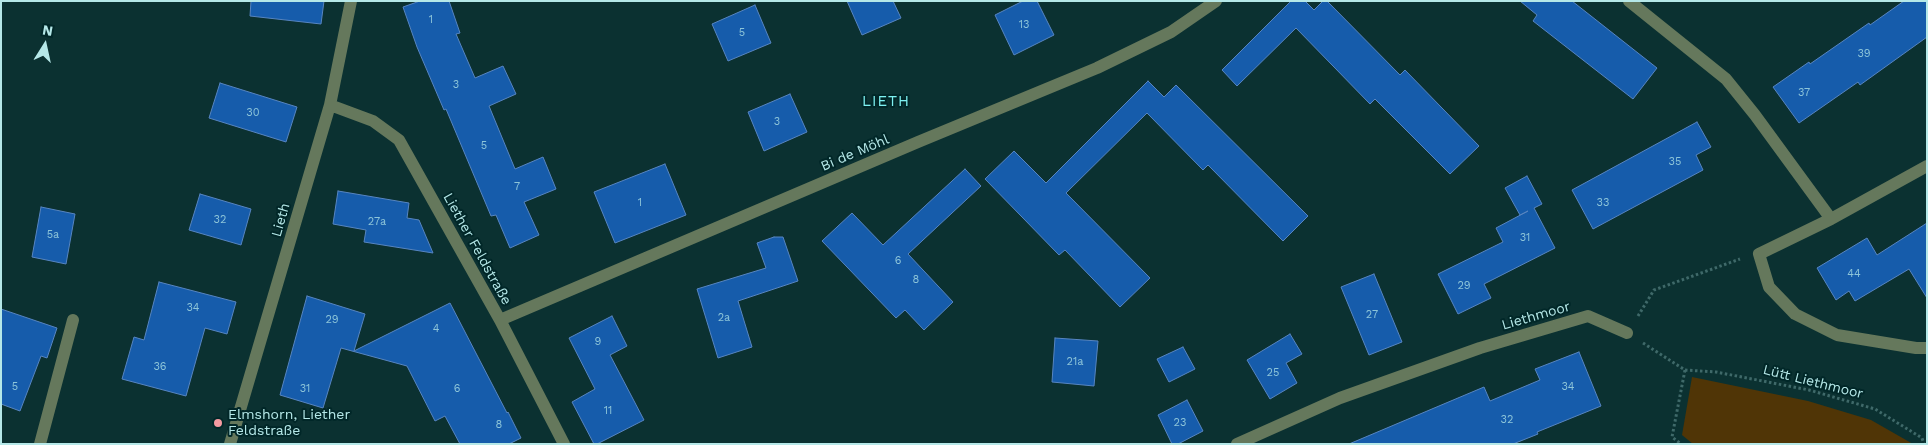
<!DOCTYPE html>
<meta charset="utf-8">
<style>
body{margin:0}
#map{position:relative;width:1928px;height:445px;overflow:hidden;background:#0b3131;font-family:"Work Sans",sans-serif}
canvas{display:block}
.frame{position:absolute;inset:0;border:2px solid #b5e8e8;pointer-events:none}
.north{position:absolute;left:20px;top:20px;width:50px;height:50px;-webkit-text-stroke:4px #012728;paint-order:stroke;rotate:10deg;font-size:14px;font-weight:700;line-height:20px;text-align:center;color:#b5e8e8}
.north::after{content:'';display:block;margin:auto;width:18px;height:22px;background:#b5e8e8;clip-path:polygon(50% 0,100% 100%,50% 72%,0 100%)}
</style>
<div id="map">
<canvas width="1928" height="445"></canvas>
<div class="frame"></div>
<div class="north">N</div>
</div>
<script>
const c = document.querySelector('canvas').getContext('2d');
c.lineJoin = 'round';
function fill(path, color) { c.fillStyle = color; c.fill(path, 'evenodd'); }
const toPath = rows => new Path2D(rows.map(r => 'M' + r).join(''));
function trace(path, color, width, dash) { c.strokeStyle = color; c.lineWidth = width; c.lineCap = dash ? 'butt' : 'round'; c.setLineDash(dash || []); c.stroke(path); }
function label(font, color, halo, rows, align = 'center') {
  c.font = font + ' "Work Sans",sans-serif'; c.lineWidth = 4; c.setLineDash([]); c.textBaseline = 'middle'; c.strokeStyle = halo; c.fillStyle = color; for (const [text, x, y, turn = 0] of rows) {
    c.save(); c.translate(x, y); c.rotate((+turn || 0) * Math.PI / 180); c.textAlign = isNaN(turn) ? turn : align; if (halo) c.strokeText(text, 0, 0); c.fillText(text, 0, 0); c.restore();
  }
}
const green = toPath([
 [1692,377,1808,401,1871,420,1913,444,1693,444,1682,435]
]);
const building = toPath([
 [251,1,324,1,321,24,250,16,251,1],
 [420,1,449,1,460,33,456,34,475,78,503,66,516,94,489,106,515,169,543,157,556,189,524,202,539,235,510,248,496,215,491,216,446,109,444,110,417,47,403,7,420,1],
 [847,1,893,1,901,18,862,35,847,1],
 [1023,1,1037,1,1054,35,1014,55,995,15,1023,1],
 [1291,1,1305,1,1314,10,1323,1,1327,1,1400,75,1405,70,1479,146,1450,174,1375,99,1370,104,1296,28,1237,86,1222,70,1291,1],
 [1520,1,1572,1,1657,68,1633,99,1533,21,1537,15,1520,1],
 [1904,1,1927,1,1927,37,1860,85,1858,82,1799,123,1773,87,1809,62,1810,64,1869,23,1870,25,1904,1],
 [755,5,771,43,728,61,712,24,755,5],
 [1148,81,1164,97,1176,85,1308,216,1283,241,1208,165,1203,170,1147,113,1066,193,1150,278,1120,307,1065,250,1059,255,985,179,1014,151,1046,183,1148,81],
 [220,83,297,107,286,142,209,118,220,83],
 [790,94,807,132,764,151,748,112,790,94],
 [1697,122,1711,147,1696,155,1703,170,1593,229,1572,190,1697,122],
 [665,164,686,215,615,243,594,192,665,164],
 [965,169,981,186,908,254,953,302,924,330,905,310,896,318,822,241,852,213,883,245,965,169],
 [1527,176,1542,204,1534,208,1555,248,1484,284,1491,298,1458,314,1438,274,1503,242,1496,228,1528,211,1520,215,1505,188,1527,176],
 [338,191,409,203,407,218,419,220,433,253,364,242,366,230,333,224,338,191],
 [200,194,251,209,241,245,189,230,200,194],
 [41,207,75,214,66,264,32,257,41,207],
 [1927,223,1927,298,1909,269,1855,301,1849,291,1836,300,1817,268,1867,238,1877,255,1927,223],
 [774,237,783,237,798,281,738,301,752,347,718,358,697,289,766,268,757,243,774,237],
 [1374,274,1402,342,1369,355,1341,287,1374,274],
 [159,282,236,302,227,334,205,328,186,396,122,379,134,337,144,340,159,282],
 [307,296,365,314,354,351,450,303,507,413,508,412,521,438,509,444,460,444,445,416,435,421,407,366,341,348,323,408,280,395,307,296],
 [1,309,57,328,47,358,41,356,20,411,1,404,1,309],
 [612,316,627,346,610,355,644,420,597,444,594,444,572,402,595,389,569,338,612,316],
 [1290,334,1302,354,1286,363,1297,383,1270,399,1247,360,1290,334],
 [1055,338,1098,341,1094,386,1052,382,1055,338],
 [1183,347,1195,369,1169,382,1157,359,1183,347],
 [1579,352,1601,406,1537,432,1538,434,1513,444,1349,444,1484,387,1490,401,1540,380,1535,369,1579,352],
 [1187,400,1203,431,1178,444,1172,444,1158,415,1187,400]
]);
const path = toPath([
 [1638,316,1654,290,1740,259],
 [1643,343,1685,370,1672,437,1681,444],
 [1685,370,1716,372,1809,390,1875,409,1922,438,1924,444]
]);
const minor = toPath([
 [1629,1,1726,79,1755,115,1831,219],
 [330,105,373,121,399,140,500,320,564,444],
 [1927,166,1831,219,1759,254,1769,287,1795,314,1837,335,1916,348,1927,348],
 [500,320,918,142,1097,68,1171,32,1216,1],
 [40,444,73,320],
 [230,444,330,105,351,1],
 [1237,444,1340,398,1480,348,1588,316,1627,333]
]);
const markers = [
 [218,423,5,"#f49aa1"]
];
const numberNames = [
 ["1",431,20],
 ["13",1024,25],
 ["5",742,33],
 ["39",1864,54],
 ["3",456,85],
 ["37",1804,93],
 ["30",253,113],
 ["3",777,122],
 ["5",484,146],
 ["35",1675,162],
 ["7",517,187],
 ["1",640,203],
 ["33",1603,203],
 ["32",220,220],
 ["27a",377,222],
 ["5a",53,235],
 ["31",1525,238],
 ["6",898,261],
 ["44",1854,274],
 ["8",916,280],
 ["29",1464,286],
 ["34",193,308],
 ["27",1372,315],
 ["2a",724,318],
 ["29",332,320],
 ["4",436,329],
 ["9",598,342],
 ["21a",1075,362],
 ["36",160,367],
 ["25",1273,373],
 ["5",15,387],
 ["34",1568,387],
 ["31",305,389],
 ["6",457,389],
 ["11",608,411],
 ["32",1507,420],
 ["23",1180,423],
 ["8",499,425]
];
const streetNames = [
 ["Bi de Möhl",855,153,-23],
 ["Lieth",281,220,-74],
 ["Liether Feldstraße",477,249,61],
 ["Liethmoor",1536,316,-16],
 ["Lütt Liethmoor",1813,382,14]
];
const poiNames = [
 ["Elmshorn, Liether",228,415],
 ["Feldstraße",228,431]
];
const neighbourhoodNames = [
 ["LIETH",886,102]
];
fill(green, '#503506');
fill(building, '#165cab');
trace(building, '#5785c1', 1);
trace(path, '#3f6969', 3, [2.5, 2.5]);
trace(minor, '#65785c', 12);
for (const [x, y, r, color] of markers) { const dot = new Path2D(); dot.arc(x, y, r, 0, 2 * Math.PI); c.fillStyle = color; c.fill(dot); trace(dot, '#012728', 2); }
label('11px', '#8dc5d9', null, numberNames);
label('14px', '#b5e8e8', '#012728', streetNames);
label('14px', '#b5e8e8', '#012728', poiNames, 'left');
c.letterSpacing = '1px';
label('15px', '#7ef1f1', '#012728', neighbourhoodNames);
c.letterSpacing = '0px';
</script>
